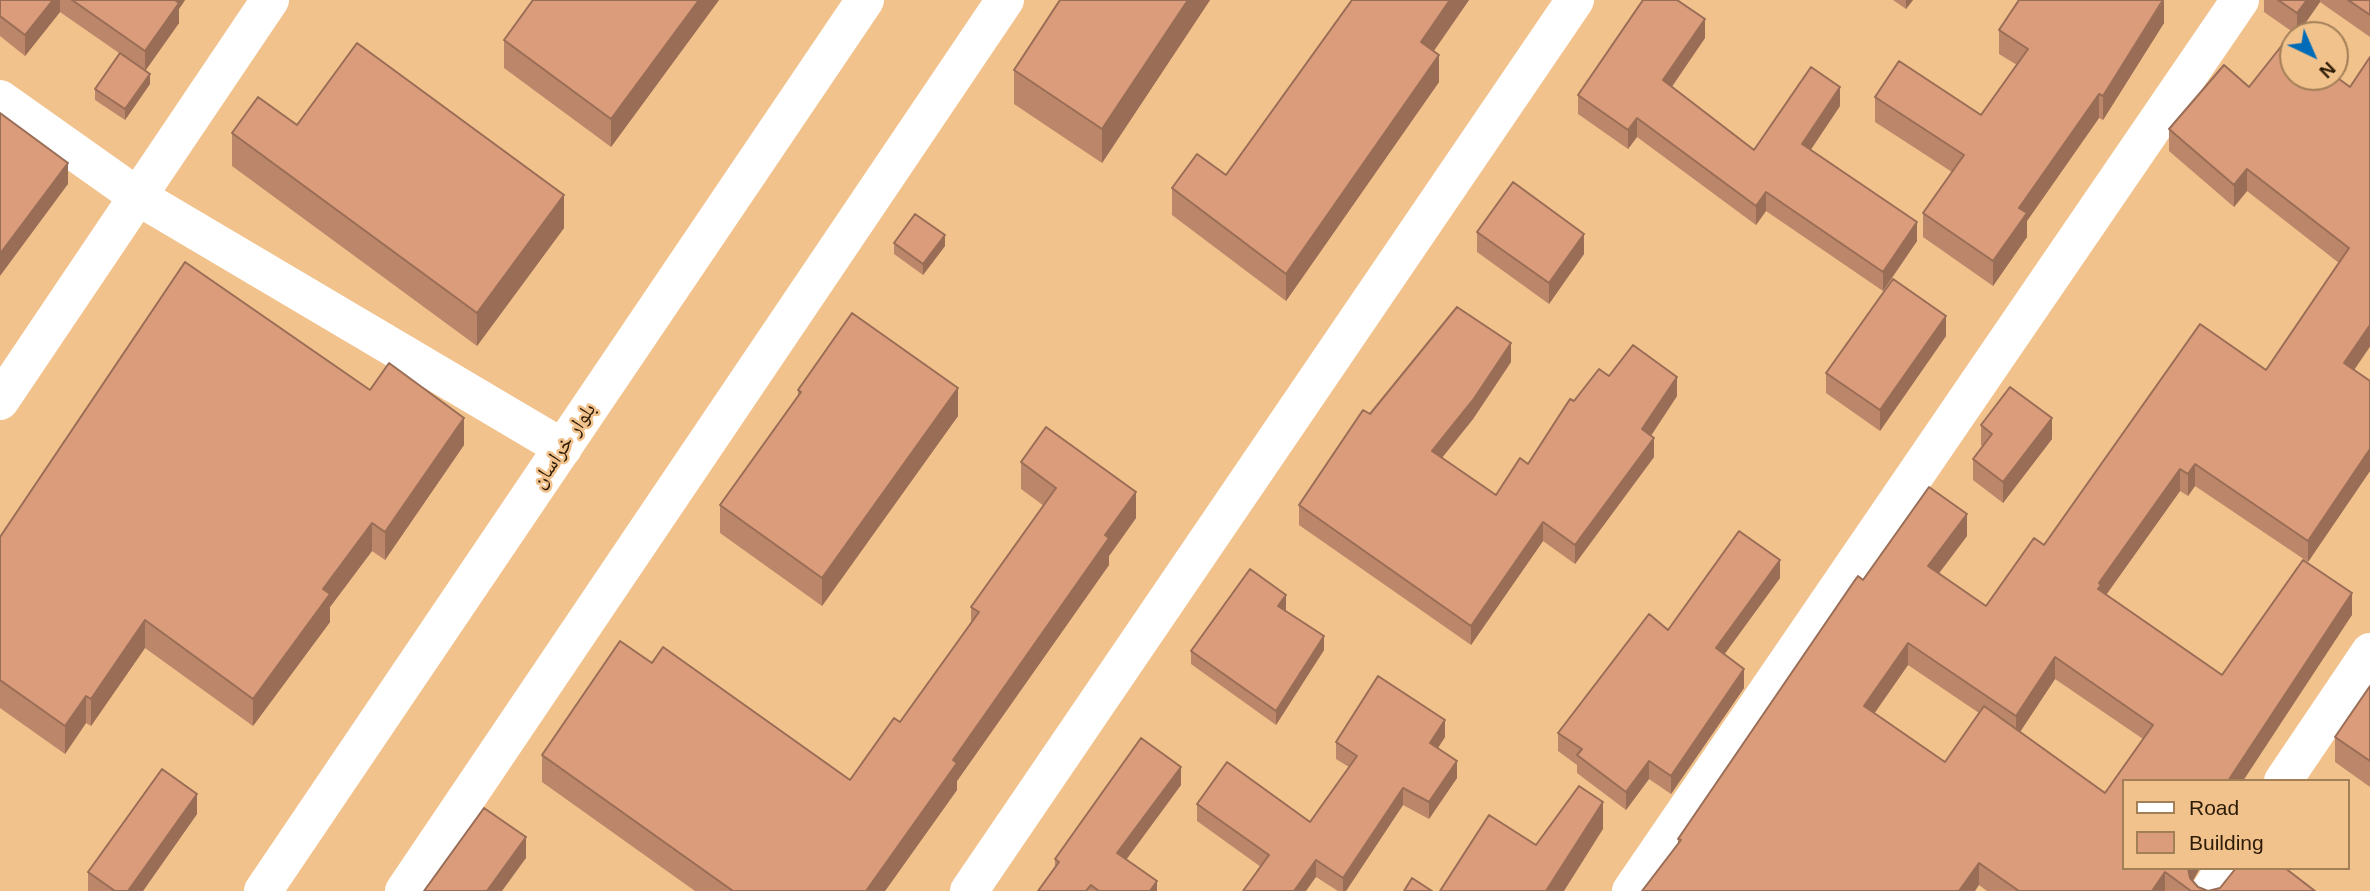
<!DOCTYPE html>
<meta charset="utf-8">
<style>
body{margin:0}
#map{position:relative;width:2370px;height:891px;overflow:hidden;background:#f2c28d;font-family:Arial,sans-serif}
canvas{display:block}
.legend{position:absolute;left:2122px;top:779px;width:228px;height:91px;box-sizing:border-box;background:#f2c28d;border:2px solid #a37f57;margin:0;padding:9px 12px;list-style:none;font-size:21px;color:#2c1b05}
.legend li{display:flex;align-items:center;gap:14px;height:35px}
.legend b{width:35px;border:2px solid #a37f57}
.north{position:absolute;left:2279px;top:21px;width:70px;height:70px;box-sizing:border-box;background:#f2c28d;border:2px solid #a37f57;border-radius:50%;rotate:136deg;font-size:19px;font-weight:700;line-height:28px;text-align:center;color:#2c1b05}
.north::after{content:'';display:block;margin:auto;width:24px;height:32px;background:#006bb6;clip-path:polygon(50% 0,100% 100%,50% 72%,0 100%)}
</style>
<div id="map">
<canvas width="2370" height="891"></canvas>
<ul class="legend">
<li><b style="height:9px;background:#fff"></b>Road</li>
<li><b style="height:19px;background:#da9c7b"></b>Building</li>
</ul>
<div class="north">N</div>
</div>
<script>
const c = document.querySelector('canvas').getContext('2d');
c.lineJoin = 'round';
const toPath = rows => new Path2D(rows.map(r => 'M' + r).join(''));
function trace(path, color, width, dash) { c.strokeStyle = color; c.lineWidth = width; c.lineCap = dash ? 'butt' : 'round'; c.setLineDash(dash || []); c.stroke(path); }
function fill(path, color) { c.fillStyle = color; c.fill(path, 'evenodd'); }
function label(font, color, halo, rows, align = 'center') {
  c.font = font + ' Arial,"Noto Naskh Arabic",sans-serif'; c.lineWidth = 5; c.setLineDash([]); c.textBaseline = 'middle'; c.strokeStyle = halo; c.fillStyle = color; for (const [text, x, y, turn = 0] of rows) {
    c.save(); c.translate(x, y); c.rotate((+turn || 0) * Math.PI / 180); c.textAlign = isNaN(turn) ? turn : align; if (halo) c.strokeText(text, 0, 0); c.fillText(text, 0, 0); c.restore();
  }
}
const minor = toPath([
 [0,99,137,196,563,448],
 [0,401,270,0],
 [2283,781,2370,652],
 [969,891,1575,0],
 [1631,891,2240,0],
 [2210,891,2225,868]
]);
const secondary = toPath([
 [263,891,865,0],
 [404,891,1005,0]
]);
const wall = toPath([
 [0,0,185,0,179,9,179,23,146,70,150,84,125,120,95,100,95,89,119,53,60,12,25,56,0,36],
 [719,0,611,147,504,68,504,40],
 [1060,0,1210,0,1102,163,1014,104,1014,70],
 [1352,0,1469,0,1434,51,1439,82,1286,301,1172,215,1172,188,1226,175],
 [1893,0,1913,0,1906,9],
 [2264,0,2370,0,2370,37,2320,2,2297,35,2264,12],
 [2164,23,2103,120,2099,118,2027,221,2027,237,1993,286,1923,237,1923,213,1952,172,1875,122,1875,97,1981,115,2017,65,1999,54,1999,30],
 [1705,38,1672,87,1754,150,1840,106,1810,150,1917,241,1883,291,1766,211,1756,225,1637,137,1628,149,1578,114,1578,95],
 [2370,57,2370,347,2354,370,2370,381,2370,471,2308,562,2195,486,2188,496,2180,491,2106,595,2222,675,2352,615,2123,868,2200,868,2193,881,2198,887,2208,891,2315,891,1987,891,1979,885,1678,843,1678,839,1863,580,1967,536,1938,574,1986,606,2044,545,2266,370,2339,263,2247,191,2234,207,2169,151,2169,129,2249,87,2350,87],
 [1908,665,1979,713,1945,762,1874,714],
 [2055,679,2143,739,2105,793,2020,732],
 [232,133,564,228,477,346,232,166],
 [1477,232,1584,254,1549,304,1477,252],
 [894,243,945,246,923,275,894,254],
 [1946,336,1880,431,1826,393,1826,373],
 [1511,362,1473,419,1442,458,1496,495,1528,464,1574,401,1609,376,1677,396,1651,436,1654,457,1575,564,1543,541,1471,645,1299,525,1299,505,1370,414],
 [370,390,464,445,385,560,372,551,330,607,330,622,253,726,145,648,91,726,86,723,65,754,0,708,0,537],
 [798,390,958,416,822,606,720,533,720,505,798,397],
 [1981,425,2052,439,2003,503,1973,480,1973,459,1983,447,1981,445],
 [1021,462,1136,518,1109,556,1109,565,957,781,957,790,885,891,695,891,542,782,542,755,652,663,850,780,900,722,971,623,971,607,1044,506,1021,489],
 [1780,578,1724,654,1744,688,1671,794,1649,779,1626,810,1577,773,1577,765,1558,751,1558,733,1668,630],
 [1286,609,1285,611,1324,650,1276,725,1191,664,1191,651],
 [2370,686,2370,787,2335,762,2335,737],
 [1445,737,1438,748,1457,778,1429,819,1403,805,1346,891,1338,891,1316,877,1261,867,1197,821,1197,804,1310,822,1349,767,1336,759,1336,742],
 [1181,785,1126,860,1157,891,1038,891,1055,868,1055,859],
 [197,814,143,891,88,891,88,872]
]);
const shadedWall = toPath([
 [53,0,60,0,60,12,25,56,25,35],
 [173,0,185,0,179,9,179,23,145,71,145,51],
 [699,0,719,0,611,147,611,119],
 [1188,0,1210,0,1102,163,1102,129],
 [1450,0,1469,0,1421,69,1421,42],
 [1906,0,1913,0,1906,9],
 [2164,0,2164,23,2103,120,2103,96],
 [2307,0,2320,0,2320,2,2297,35,2297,13],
 [1705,19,1705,38,1663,99,1663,80],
 [1439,55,1439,82,1286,301,1286,274],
 [150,74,150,84,125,120,125,109],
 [1840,87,1840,106,1802,163,1802,144],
 [2099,94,2099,118,2027,221,2027,237,1993,286,1993,261,2019,208],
 [1637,118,1637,137,1628,149,1628,130],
 [68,163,68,184,0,276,0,254],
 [2247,169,2247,191,2234,207,2234,185],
 [1766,192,1766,211,1756,225,1756,206],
 [564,195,564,228,477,346,477,313],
 [1917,222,1917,241,1883,291,1883,272],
 [1584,234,1584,254,1549,304,1549,283],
 [945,235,945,246,923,275,923,264],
 [1946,316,1946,336,1880,431,1880,410],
 [2370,325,2370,346,2344,385,2344,363],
 [1511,343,1511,362,1473,419,1432,470,1432,451],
 [1677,377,1677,396,1642,449,1642,429],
 [958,388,958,416,822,606,822,578],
 [464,418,464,445,385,560,385,532],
 [2052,418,2052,439,2003,503,2003,482],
 [1654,438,1654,457,1575,564,1575,545],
 [2370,449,2370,471,2308,562,2308,541],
 [2195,464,2195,486,2188,496,2188,474],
 [2180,469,2180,491,2101,602,2098,611,2099,583],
 [1136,492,1136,518,1109,556,1109,565,957,781,957,790,885,891,866,891,1105,535],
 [1967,514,1967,536,1928,588,1928,566],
 [1543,522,1543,541,1471,645,1471,626],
 [372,523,372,551,330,607,330,622,253,726,253,699,323,589],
 [1780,560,1780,578,1716,666,1716,648],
 [2352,593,2352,615,2243,781,2228,781],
 [1286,595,1286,609,1278,620,1278,606],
 [145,620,145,648,91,726,91,699],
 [1324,636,1324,650,1276,725,1276,711],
 [1908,643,1908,665,1864,728,1864,706],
 [2055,657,2055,679,2016,738,2016,716],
 [1744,669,1744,688,1671,794,1671,776],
 [86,696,86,723,65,754,65,726],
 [1445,720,1445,737,1430,760,1430,743],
 [1457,761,1457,778,1429,819,1429,802],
 [1649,761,1649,779,1626,810,1626,792],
 [1181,767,1181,785,1117,872,1117,853],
 [1403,788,1403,805,1346,891,1343,891,1343,878],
 [197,794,197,814,143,891,128,891],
 [1603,802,1603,829,1564,891,1546,891],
 [526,837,526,858,502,891,487,891],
 [1316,860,1316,877,1306,891,1294,891],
 [1979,863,1979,885,1975,891,1959,891],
 [2188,868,2200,868,2188,889],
 [2165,872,2165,891,2152,891],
 [1157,881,1157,891,1150,891]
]);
const building = toPath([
 [0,0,53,0,25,35,0,16,0,0],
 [72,0,175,0,179,3,145,51,72,0],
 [533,0,699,0,611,119,504,40,533,0],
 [1060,0,1188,0,1102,129,1014,70,1060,0],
 [1352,0,1450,0,1421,42,1439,55,1286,274,1172,188,1197,154,1226,175,1352,0],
 [1643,0,1677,0,1705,19,1663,80,1754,150,1811,67,1840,87,1802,144,1917,222,1883,272,1766,192,1756,206,1637,118,1628,130,1578,95,1643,0],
 [2019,0,2163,0,2103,96,2099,94,2019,208,2027,213,1993,261,1923,213,1964,155,1875,97,1899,61,1981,115,2028,49,1999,30,2019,0],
 [2278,0,2307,0,2297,13,2278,0],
 [2348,0,2370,0,2370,15,2348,0],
 [2287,39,2293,44,2293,77,2335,76,2350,87,2370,57,2370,325,2344,363,2370,381,2370,449,2308,541,2195,464,2188,474,2180,469,2099,583,2101,585,2098,589,2222,675,2303,560,2352,593,2228,781,2123,781,2123,868,2188,868,2190,878,2198,887,2208,891,2220,888,2236,868,2285,868,2315,891,2191,891,2165,872,2152,891,2019,891,1979,863,1959,891,1642,891,1681,840,1678,839,1855,580,1858,576,1863,580,1929,487,1967,514,1928,566,1986,606,2034,538,2044,545,2200,324,2266,370,2349,248,2247,169,2234,185,2169,129,2224,65,2249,87,2287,39],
 [1908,643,2016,716,2055,657,2153,725,2105,793,1984,706,1945,762,1864,706,1908,643],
 [357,43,564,195,477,313,232,133,258,97,297,125,357,43],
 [120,53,150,74,125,109,95,89,120,53],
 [0,113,68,163,0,254,0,113],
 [1513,182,1584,234,1549,283,1477,232,1513,182],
 [915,214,945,235,923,264,894,243,915,214],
 [185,262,370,390,389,363,464,418,385,532,372,523,323,589,330,594,253,699,145,620,91,699,86,696,65,726,0,680,0,537,185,262],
 [1893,279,1946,316,1880,410,1826,373,1893,279],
 [1457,307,1511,343,1473,400,1432,451,1496,495,1520,458,1528,464,1570,399,1574,401,1599,369,1609,376,1633,345,1677,377,1642,429,1654,438,1575,545,1543,522,1471,626,1299,505,1363,410,1370,414,1457,307],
 [852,313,958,388,822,578,720,505,801,392,798,390,852,313],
 [2010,387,2052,418,2003,482,1973,459,1992,434,1981,425,2010,387],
 [1046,427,1136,492,1105,535,1109,538,953,760,957,763,866,891,733,891,542,755,620,641,652,663,663,647,850,780,894,718,900,722,979,612,971,607,1056,488,1021,462,1046,427],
 [1739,531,1780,560,1716,648,1744,669,1671,776,1649,761,1626,792,1577,755,1582,749,1558,733,1649,614,1668,630,1739,531],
 [1250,569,1286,595,1278,606,1324,636,1276,711,1191,651,1250,569],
 [1378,676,1445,720,1430,743,1457,761,1429,802,1403,788,1343,878,1316,860,1294,891,1243,891,1269,855,1197,804,1227,762,1310,822,1357,756,1336,742,1378,676],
 [2370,686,2370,761,2335,737,2370,686],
 [1141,738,1181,767,1117,853,1157,881,1150,891,1099,891,1091,885,1086,891,1038,891,1059,862,1055,859,1141,738],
 [162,769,197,794,128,891,115,891,88,872,162,769],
 [1579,786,1603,802,1546,891,1440,891,1489,815,1536,845,1579,786],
 [484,808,526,837,487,891,424,891,484,808],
 [1412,878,1432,891,1404,891,1412,878]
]);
const streetNames = [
 ["بلوار خراسان",564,446,-56]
];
trace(minor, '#fff', 38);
trace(secondary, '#fff', 38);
fill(wall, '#bb866a');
fill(shadedWall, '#996d56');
fill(building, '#da9c7b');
trace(building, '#996d56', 2);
label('21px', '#2c1b05', '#f2c28d', streetNames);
</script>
